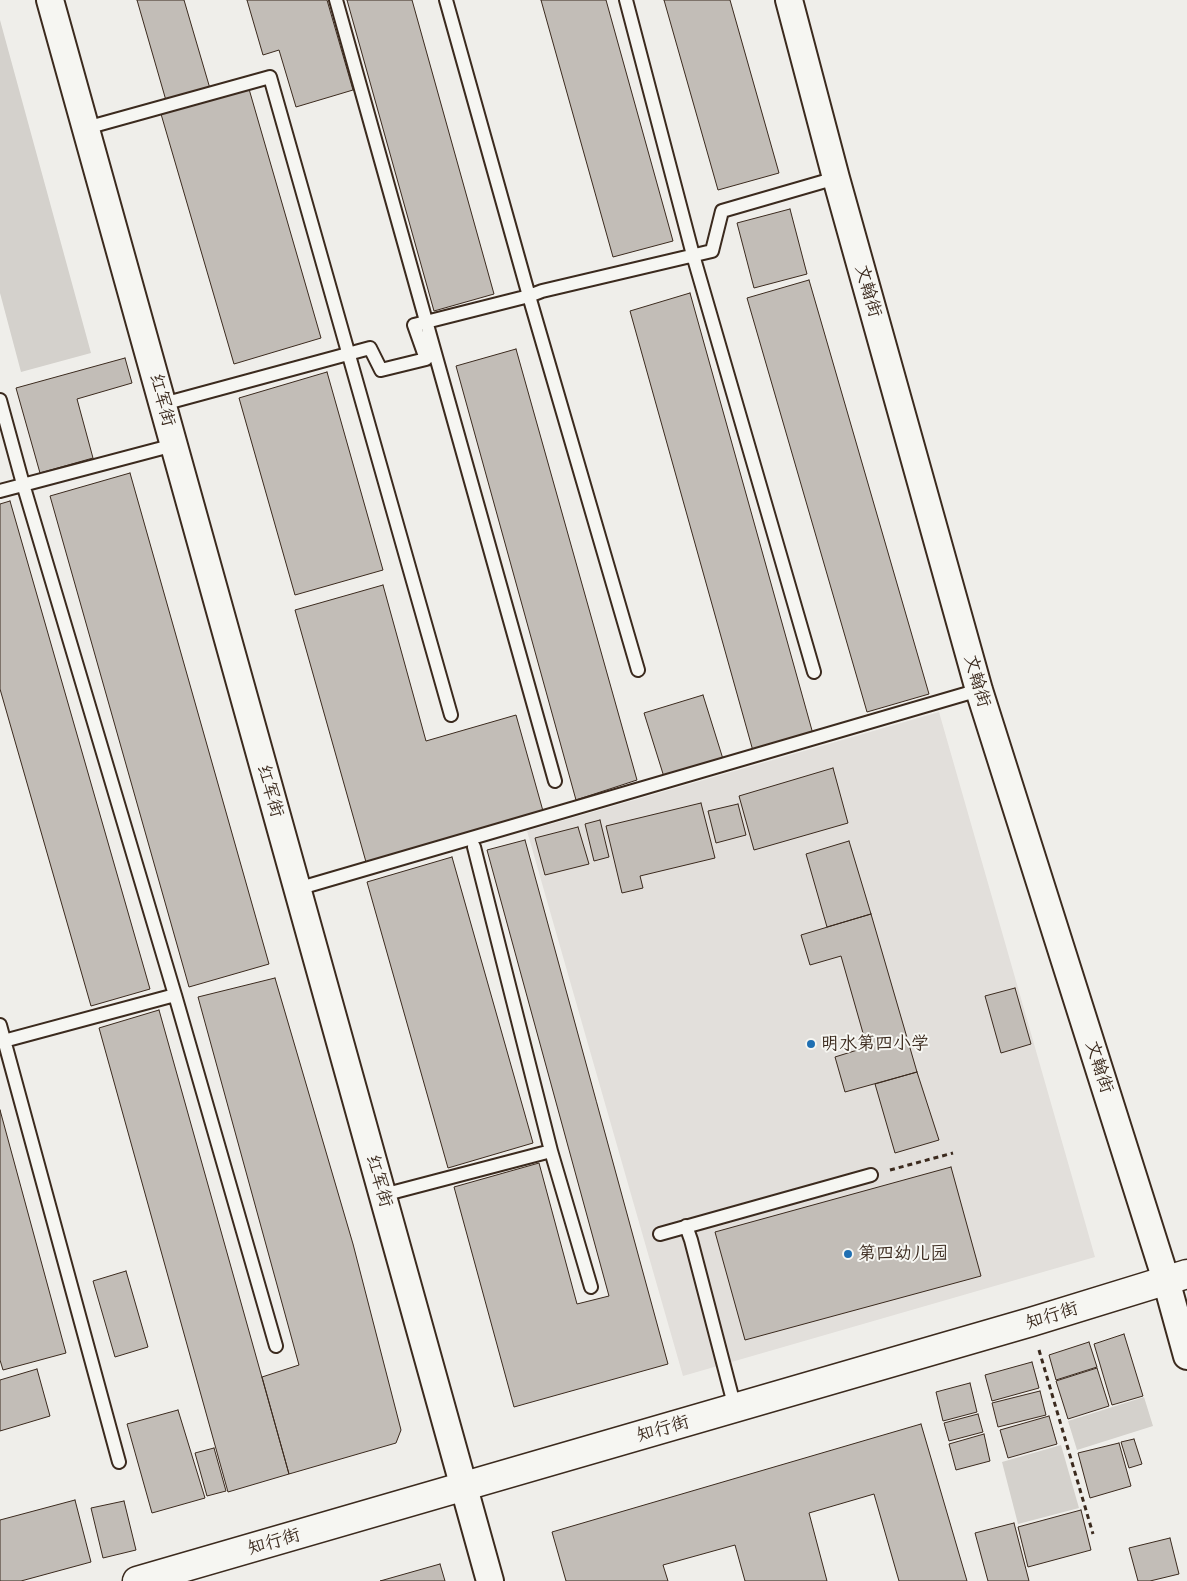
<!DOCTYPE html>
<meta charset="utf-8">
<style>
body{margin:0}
canvas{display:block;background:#efeeea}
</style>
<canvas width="1187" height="1581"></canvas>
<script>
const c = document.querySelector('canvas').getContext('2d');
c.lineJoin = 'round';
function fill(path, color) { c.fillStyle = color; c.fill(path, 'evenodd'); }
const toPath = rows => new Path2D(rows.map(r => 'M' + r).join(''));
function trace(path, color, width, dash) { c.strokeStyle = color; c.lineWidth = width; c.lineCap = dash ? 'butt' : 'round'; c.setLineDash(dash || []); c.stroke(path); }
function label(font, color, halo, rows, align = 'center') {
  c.font = font + ' "Playpen Sans","LXGW WenKai TC",sans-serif'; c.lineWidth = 4; c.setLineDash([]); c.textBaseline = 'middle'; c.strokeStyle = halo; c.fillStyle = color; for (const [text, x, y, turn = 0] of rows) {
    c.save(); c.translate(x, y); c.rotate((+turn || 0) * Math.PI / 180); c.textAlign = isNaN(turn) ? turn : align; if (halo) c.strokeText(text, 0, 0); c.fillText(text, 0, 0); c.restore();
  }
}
const built = toPath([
 [939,712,1095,1257,683,1376,527,831]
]);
const green = toPath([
 [0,20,91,353,21,372,0,293],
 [1144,1397,1153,1426,1077,1450,1068,1421],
 [1061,1445,1079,1508,1018,1524,1002,1462]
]);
const building = toPath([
 [137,0,184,0,211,92,167,104,137,0],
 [247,0,327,0,353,90,296,107,279,50,263,55,247,0],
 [347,0,412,0,494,294,434,311,347,0],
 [541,0,606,0,673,241,613,257,541,0],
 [664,0,730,0,779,173,718,190,664,0],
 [249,89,321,338,234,364,161,114,249,89],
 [790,209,807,274,754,288,737,223,790,209],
 [809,280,929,694,867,712,747,298,809,280],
 [690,293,813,734,753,751,630,311,690,293],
 [516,349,637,780,576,800,456,366,516,349],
 [125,358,132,383,77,399,93,458,40,473,16,388,125,358],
 [327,372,383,570,295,595,239,398,327,372],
 [130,473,269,964,189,987,50,496,130,473],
 [10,501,150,989,91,1006,0,689,0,504,10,501],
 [383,585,426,741,516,715,543,811,366,862,295,610,383,585],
 [703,695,723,759,664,777,644,713,703,695],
 [833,768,848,823,754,850,739,796,833,768],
 [701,803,715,858,640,876,643,888,622,893,606,826,701,803],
 [738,804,746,835,716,843,708,811,738,804],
 [600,820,609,857,594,861,585,824,600,820],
 [578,827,589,864,545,875,535,838,578,827],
 [525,840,668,1364,514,1407,454,1187,539,1163,577,1304,609,1296,487,850,525,840],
 [849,841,871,914,827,927,806,854,849,841],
 [452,857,533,1143,448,1168,367,882,452,857],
 [871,914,917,1072,845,1092,835,1057,867,1047,841,956,810,965,801,935,871,914],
 [275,978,353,1244,401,1430,396,1443,289,1474,262,1377,299,1365,198,997,275,978],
 [1015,988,1031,1044,1001,1053,985,996,1015,988],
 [159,1010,289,1474,228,1492,99,1028,159,1010],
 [917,1072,939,1140,895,1153,875,1084,917,1072],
 [0,1110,66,1353,3,1370,0,1360,0,1110],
 [951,1167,981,1276,745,1340,715,1232,951,1167],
 [126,1271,148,1347,115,1357,93,1281,126,1271],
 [1124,1334,1143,1396,1112,1405,1094,1344,1124,1334],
 [1089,1342,1097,1367,1056,1380,1049,1355,1089,1342],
 [1032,1362,1039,1388,992,1401,985,1375,1032,1362],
 [1097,1368,1109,1406,1068,1419,1056,1381,1097,1368],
 [37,1369,50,1416,0,1431,0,1380,37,1369],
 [970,1383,977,1412,943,1421,936,1392,970,1383],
 [1040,1391,1046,1415,998,1427,992,1403,1040,1391],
 [178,1410,205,1498,152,1513,127,1424,178,1410],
 [978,1414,983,1432,949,1441,944,1423,978,1414],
 [1049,1416,1057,1444,1008,1458,1000,1430,1049,1416],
 [921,1424,967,1581,899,1581,874,1494,809,1513,827,1581,745,1581,735,1545,663,1565,668,1581,566,1581,552,1532,921,1424],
 [984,1434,990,1461,956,1470,949,1444,984,1434],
 [1134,1439,1142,1464,1129,1468,1121,1442,1134,1439],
 [1119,1443,1131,1486,1090,1498,1078,1453,1119,1443],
 [214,1448,226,1491,207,1496,195,1453,214,1448],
 [75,1500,91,1562,21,1581,0,1581,0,1520,75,1500],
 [124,1501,136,1550,103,1558,91,1508,124,1501],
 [1081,1510,1091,1550,1028,1567,1018,1527,1081,1510],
 [1014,1523,1029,1581,988,1581,975,1533,1014,1523],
 [1170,1538,1179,1574,1150,1581,1138,1581,1129,1548,1170,1538],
 [440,1564,445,1581,380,1581,440,1564]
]);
const path = toPath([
 [890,1170,953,1153],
 [1039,1350,1093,1534]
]);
const lane = toPath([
 [336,0,555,781],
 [446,0,529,296,638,670],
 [626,0,693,255,814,672],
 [86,128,270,77,451,715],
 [0,400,23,484,175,995],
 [163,404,370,348,381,370,426,359,414,325,529,296,542,291,712,251,722,211,836,178],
 [0,491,174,445],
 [474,847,551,1151],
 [297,889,979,690],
 [0,1025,119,1462],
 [0,1042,175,995,276,1346],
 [383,1195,551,1151,591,1287],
 [686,1226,691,1240,735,1408],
 [660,1234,871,1175]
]);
const street = toPath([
 [50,0,490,1581],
 [789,0,836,178,979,690,1166,1280,1187,1356]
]);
const secondary = toPath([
 [137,1581,1031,1322,1187,1274]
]);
const markers = [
 [811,1044,5,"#1f6fb2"],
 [848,1254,5,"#1f6fb2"]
];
const streetNames = [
 ["文翰街",868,291,74],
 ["红军街",162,400,75],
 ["文翰街",977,681,74],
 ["红军街",270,791,74],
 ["文翰街",1099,1067,72],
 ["红军街",379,1181,74],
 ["知行街",1052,1316,-17],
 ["知行街",663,1429,-16],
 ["知行街",274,1542,-16]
];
const poiNames = [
 ["明水第四小学",821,1044],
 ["第四幼儿园",858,1254]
];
fill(built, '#e2dfdb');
fill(green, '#d4d1cc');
fill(building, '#c2bdb7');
trace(building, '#3b2a1e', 1);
trace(lane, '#3b2a1e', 16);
trace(street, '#3b2a1e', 30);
trace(secondary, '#3b2a1e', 31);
trace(path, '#3b2a1e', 3, [5, 4]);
trace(lane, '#f6f6f2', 12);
trace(street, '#f6f6f2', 26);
trace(secondary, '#f6f6f2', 28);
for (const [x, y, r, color] of markers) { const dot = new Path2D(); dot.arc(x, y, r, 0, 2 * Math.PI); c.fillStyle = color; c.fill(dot); trace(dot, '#f6f6f2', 2); }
label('18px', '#3b2a1e', '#f6f6f2', streetNames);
label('18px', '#3b2a1e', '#f6f6f2', poiNames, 'left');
</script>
